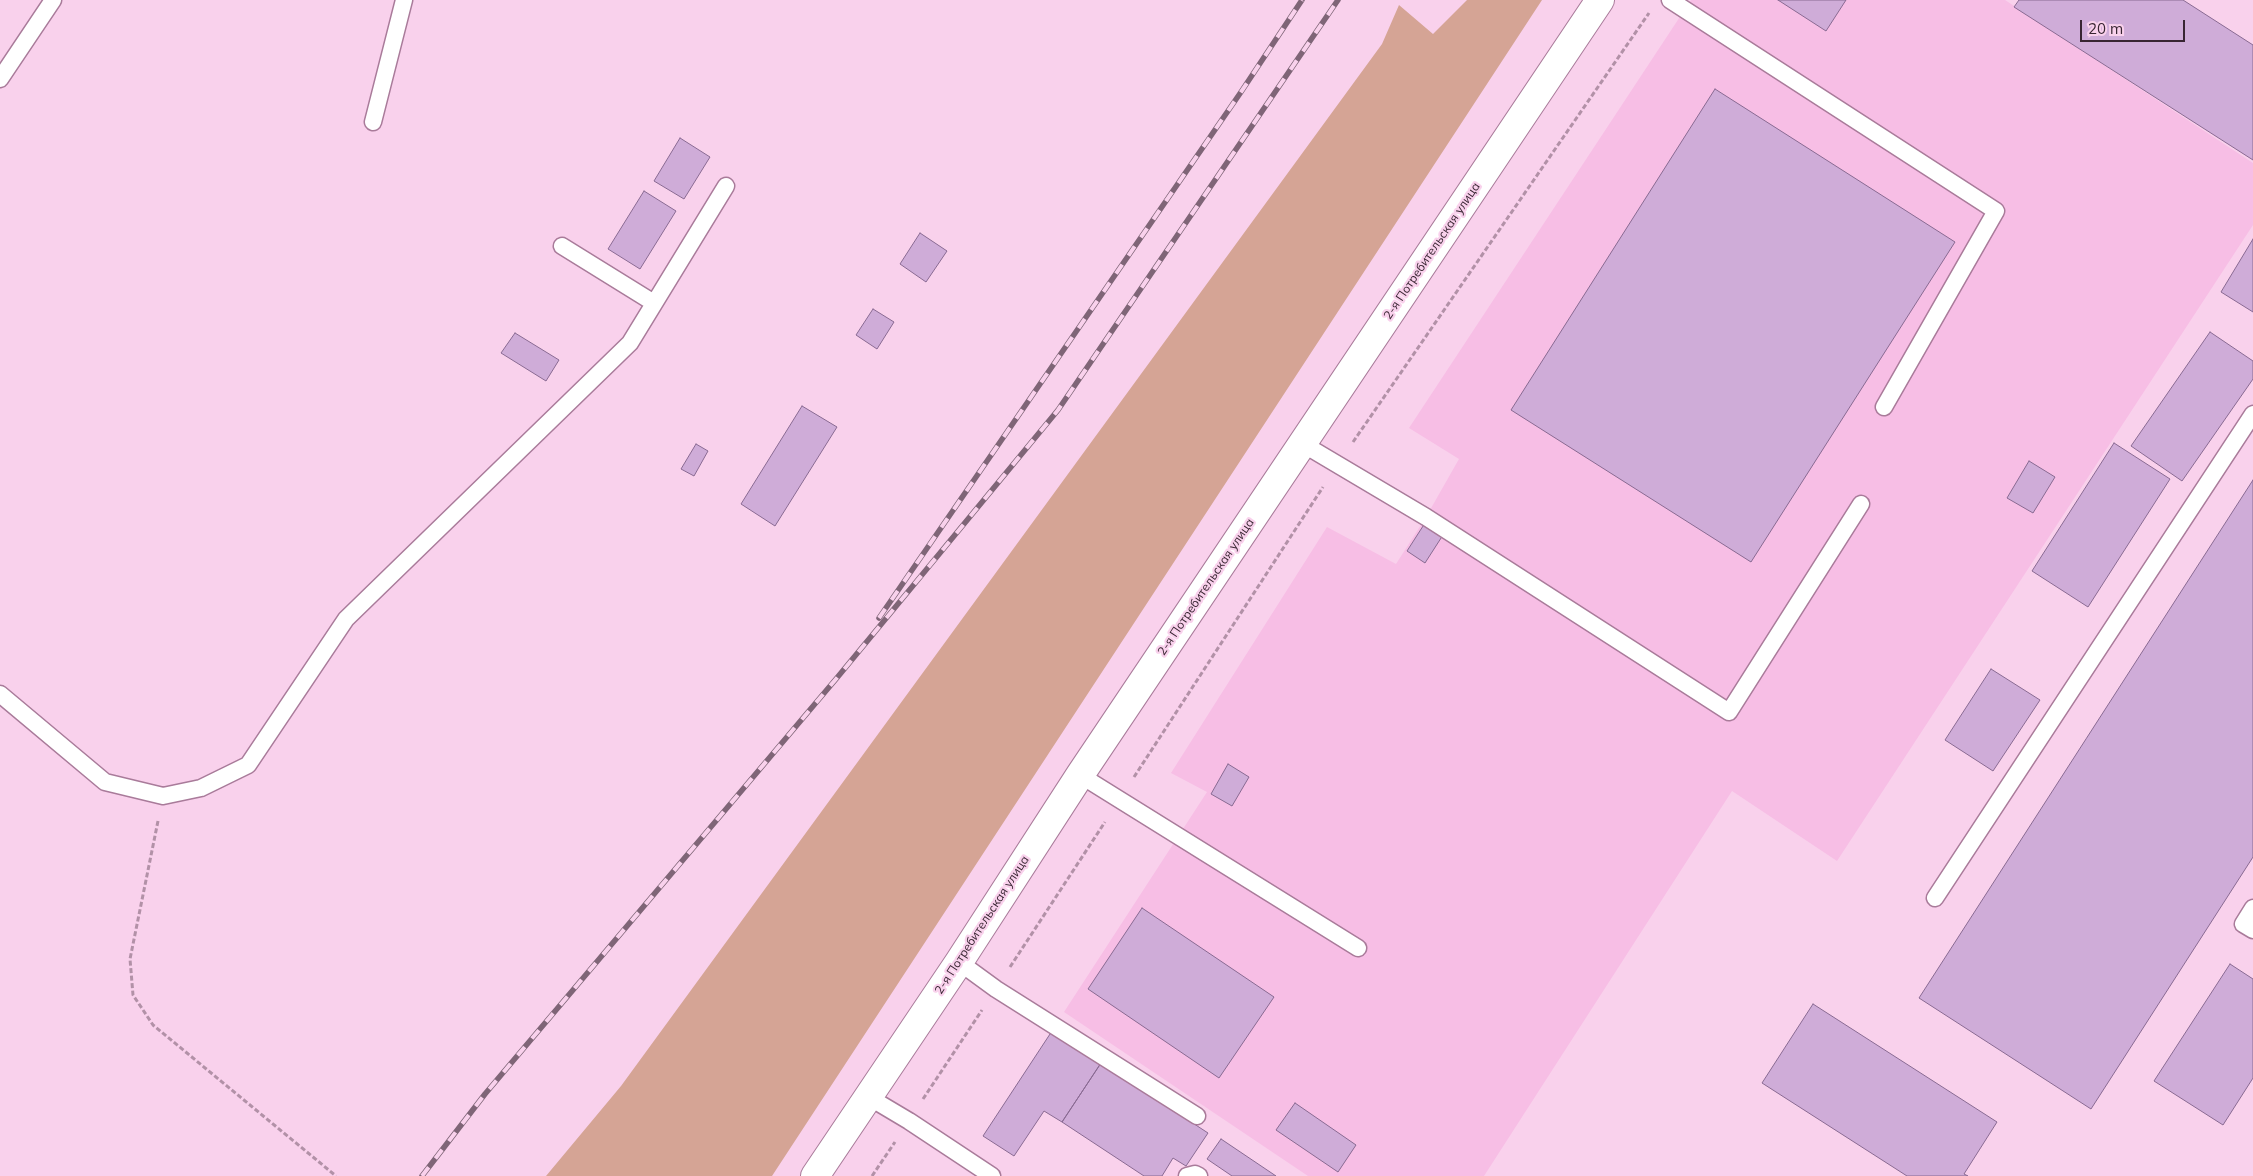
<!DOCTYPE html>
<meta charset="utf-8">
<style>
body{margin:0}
#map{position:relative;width:2253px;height:1176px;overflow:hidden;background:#f9d1ec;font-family:Mulish,sans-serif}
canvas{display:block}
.scale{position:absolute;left:2080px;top:20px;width:105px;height:22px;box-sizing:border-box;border:2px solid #382532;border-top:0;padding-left:6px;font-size:15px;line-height:18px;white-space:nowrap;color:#382532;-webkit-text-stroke:4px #f9d1ec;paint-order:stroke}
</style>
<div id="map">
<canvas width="2253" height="1176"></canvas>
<div class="scale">20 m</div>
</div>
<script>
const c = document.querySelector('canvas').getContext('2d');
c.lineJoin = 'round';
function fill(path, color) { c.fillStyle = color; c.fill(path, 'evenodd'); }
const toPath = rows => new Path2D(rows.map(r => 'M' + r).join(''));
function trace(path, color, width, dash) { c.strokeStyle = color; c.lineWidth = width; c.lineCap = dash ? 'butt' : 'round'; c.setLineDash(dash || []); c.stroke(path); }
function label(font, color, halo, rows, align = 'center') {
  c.font = font + ' Mulish,sans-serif'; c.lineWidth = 4.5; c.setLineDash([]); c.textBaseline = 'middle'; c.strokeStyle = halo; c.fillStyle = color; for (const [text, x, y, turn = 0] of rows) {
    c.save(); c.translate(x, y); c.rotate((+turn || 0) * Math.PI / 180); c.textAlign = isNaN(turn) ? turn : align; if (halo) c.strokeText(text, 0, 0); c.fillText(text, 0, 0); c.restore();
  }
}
const built = toPath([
 [1691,0,2005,0,2253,163,2253,225,1837,861,1732,791,1484,1176,1308,1176,1064,1012,1207,792,1171,773,1327,527,1396,564,1426,517,1459,459,1409,428]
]);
const green = toPath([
 [1467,0,1542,0,772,1176,546,1176,621,1086,1382,44,1399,5,1433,34]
]);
const building = toPath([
 [1778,0,1846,0,1826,31,1778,0],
 [2019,0,2183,0,2253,45,2253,160,2014,7,2019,0],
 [1715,89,1955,242,1751,562,1511,410,1715,89],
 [680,138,710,157,684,199,654,181,680,138],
 [644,191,676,211,640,269,608,249,644,191],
 [920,233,947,251,926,282,900,264,920,233],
 [2253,239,2253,312,2221,292,2253,239],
 [873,309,894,322,877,349,856,335,873,309],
 [2210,332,2253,361,2253,379,2182,481,2131,446,2210,332],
 [515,333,559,360,546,381,501,353,515,333],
 [802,406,837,427,775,526,741,504,802,406],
 [2114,443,2170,479,2088,607,2032,571,2114,443],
 [696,444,708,451,694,476,681,469,696,444],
 [2029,461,2055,477,2033,513,2007,498,2029,461],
 [2253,480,2253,857,2091,1109,1919,998,2253,480],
 [1425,523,1443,535,1425,563,1407,551,1425,523],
 [1991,669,2040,700,1993,771,1945,740,1991,669],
 [1228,764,1249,777,1232,806,1211,794,1228,764],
 [1142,908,1274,997,1219,1078,1088,989,1142,908],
 [2230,964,2253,979,2253,1078,2223,1125,2154,1081,2230,964],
 [1813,1004,1997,1122,1964,1174,1968,1176,1907,1176,1762,1083,1813,1004],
 [1052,1031,1101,1063,1062,1122,1044,1111,1014,1156,983,1136,1052,1031],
 [1101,1063,1208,1133,1186,1166,1173,1158,1162,1176,1144,1176,1062,1122,1101,1063],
 [1295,1103,1356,1145,1338,1172,1276,1130,1295,1103],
 [1221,1139,1276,1176,1232,1176,1207,1159,1221,1139]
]);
const path = toPath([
 [1353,442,1649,13],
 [1134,777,1323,487],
 [158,821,130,959,133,995,153,1025,336,1176],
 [1010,967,1105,822],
 [923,1099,982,1010],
 [872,1176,895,1142]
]);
const service = toPath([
 [1670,0,1996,211,1884,407],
 [0,79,53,0],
 [373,122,404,0],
 [562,246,654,303],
 [1303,444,1426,517,1729,712,1861,504],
 [0,694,105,782,163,796,201,788,248,765,346,619,630,343,726,186],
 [1080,775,1358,948],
 [1935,898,2253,414],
 [2253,908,2243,924,2253,930],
 [959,962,996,989,1197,1116],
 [867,1096,909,1121,992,1176],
 [1187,1176,1195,1174,1199,1176]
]);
const tertiary = toPath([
 [815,1176,959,962,1080,775,1600,0]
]);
const rail = toPath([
 [879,618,1241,92,1302,0],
 [422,1176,485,1094,836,679,1058,410,1338,0]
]);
const streetNames = [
 ["2-я Потребительская улица",1432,251,-56],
 ["2-я Потребительская улица",1206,587,-56],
 ["2-я Потребительская улица",982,925,-57]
];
fill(built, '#f7bee5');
fill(green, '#d5a495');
fill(building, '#cfacd8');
trace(building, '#896a92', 1);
trace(service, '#a97b9a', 19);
trace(tertiary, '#a97b9a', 30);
trace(path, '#b291a7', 3, [5, 2.5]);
trace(service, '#fff', 16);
trace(tertiary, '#fff', 28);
trace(rail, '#7f6577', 5.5);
trace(rail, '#f9d1ec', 4, [11]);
label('12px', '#382532', '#f9d1ec', streetNames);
</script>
